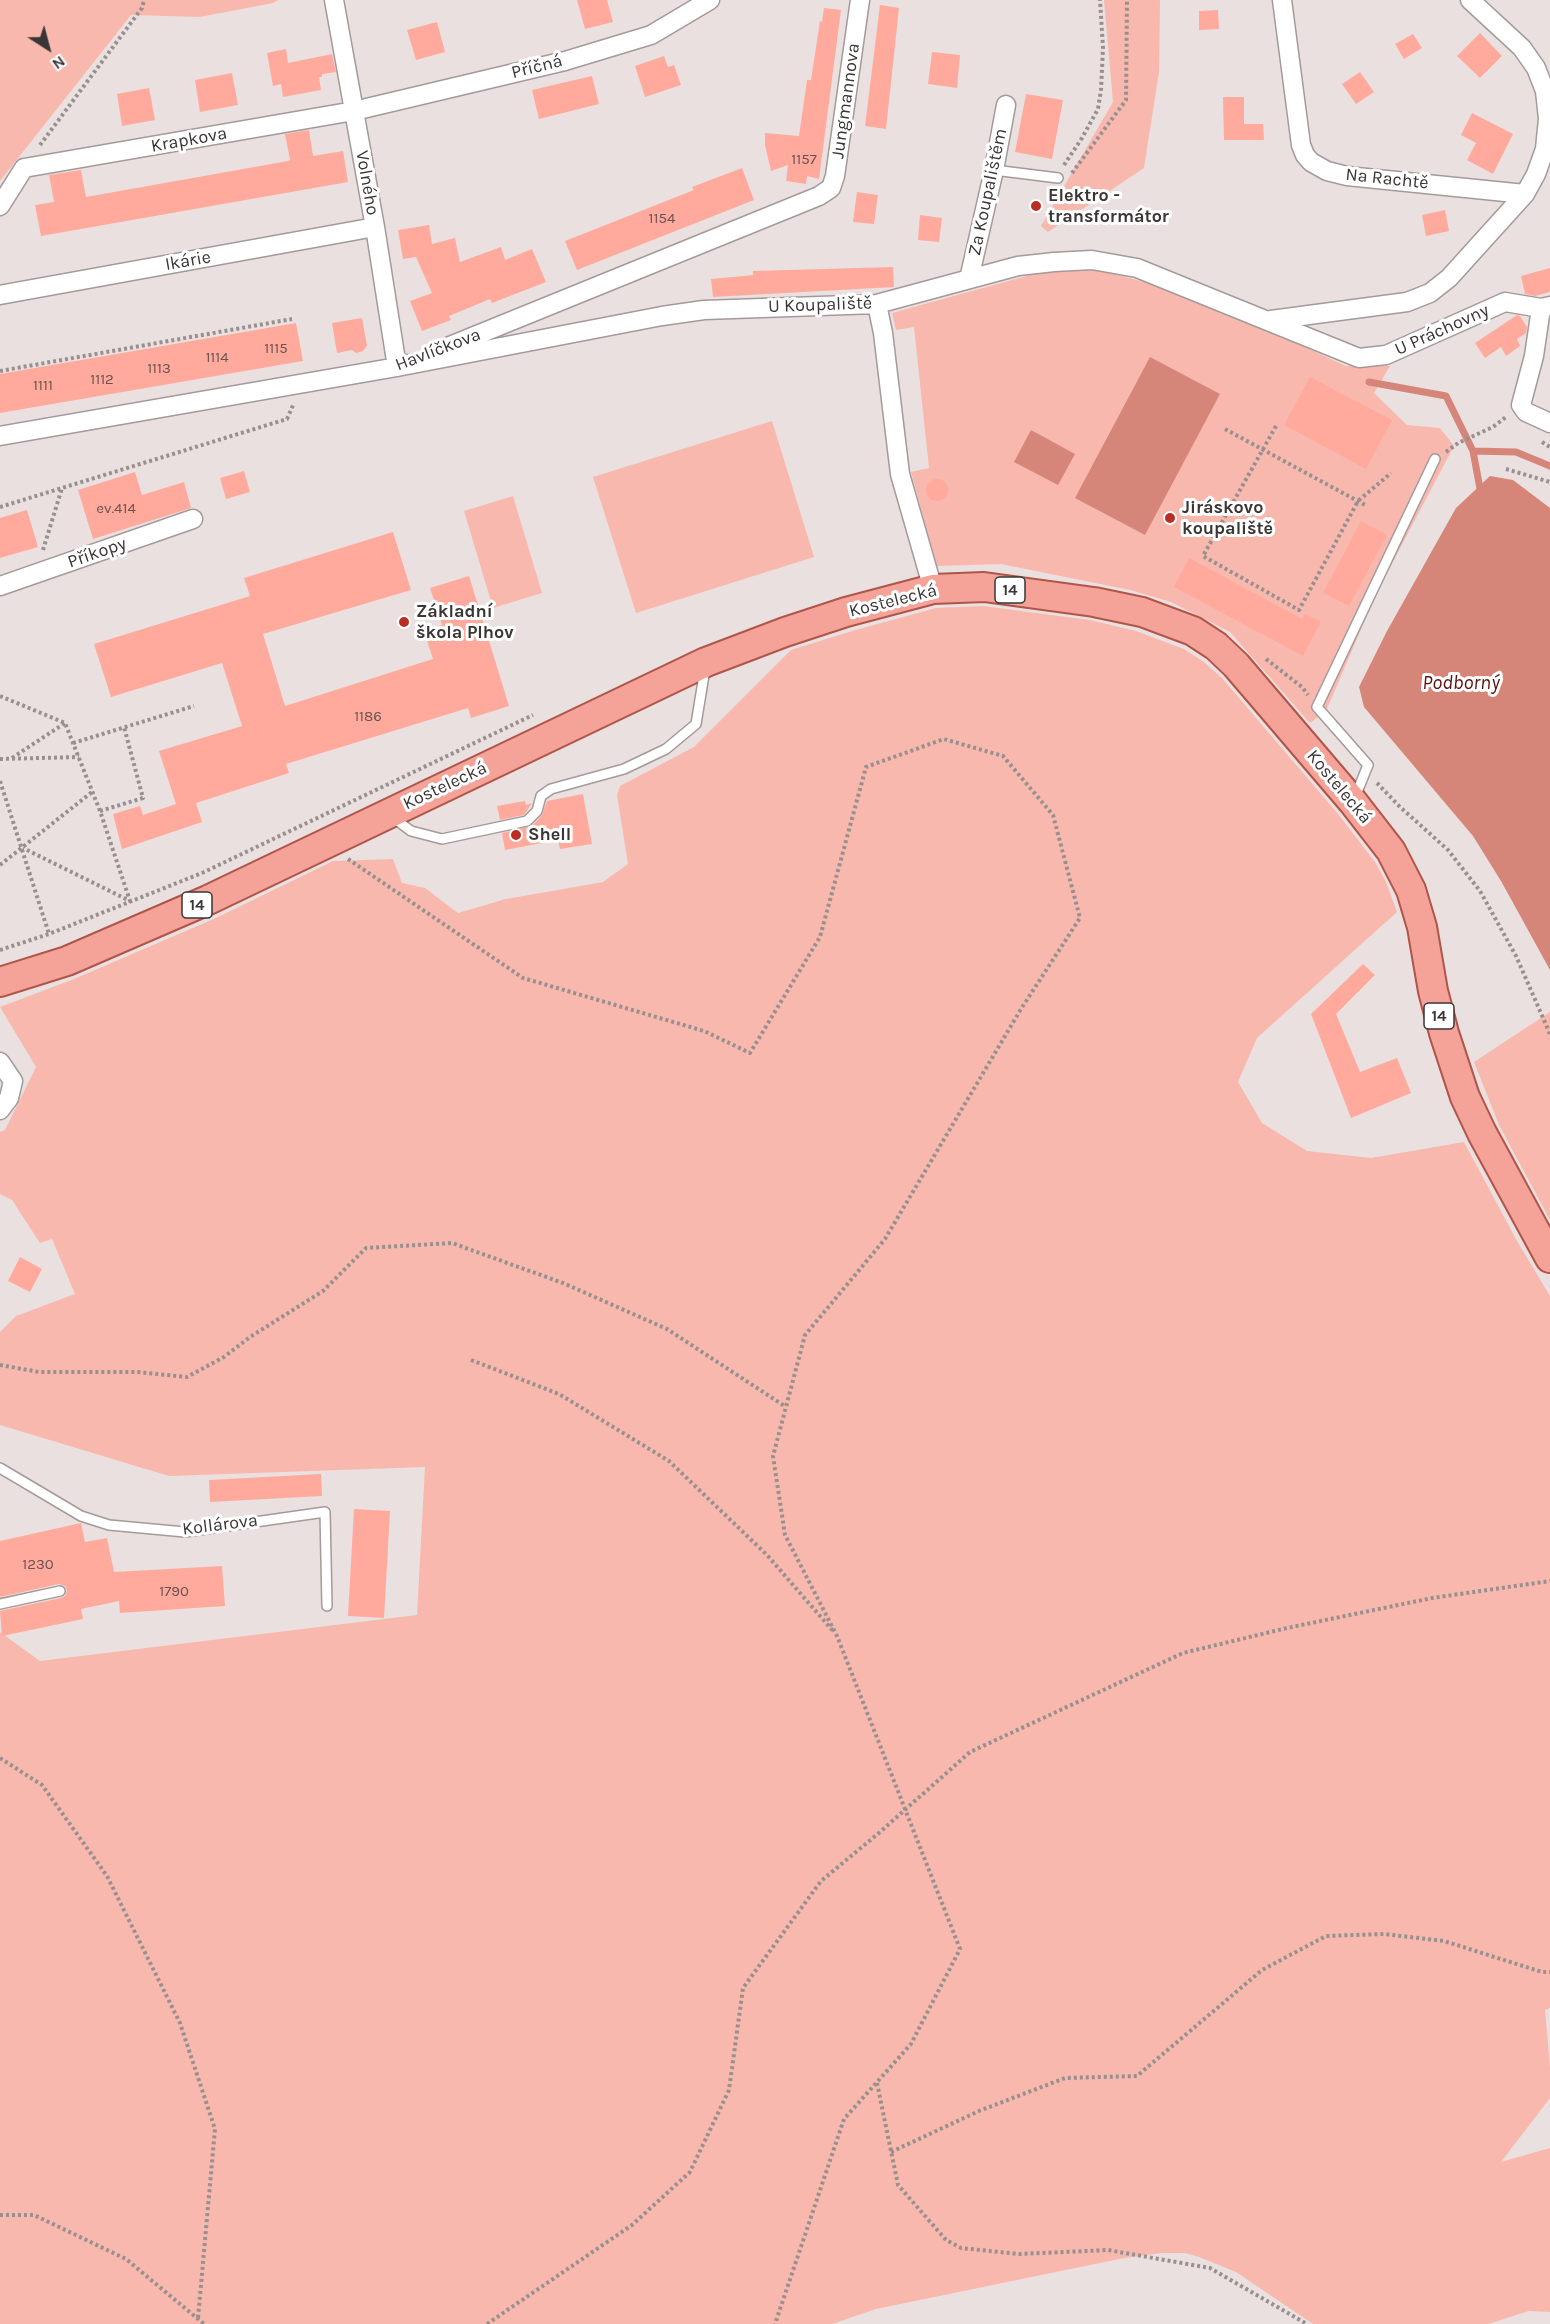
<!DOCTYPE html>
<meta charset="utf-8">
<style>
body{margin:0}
#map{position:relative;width:1550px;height:2324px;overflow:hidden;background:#eae0df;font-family:Karla,sans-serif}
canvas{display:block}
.north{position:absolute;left:18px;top:18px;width:60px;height:60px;-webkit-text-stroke:4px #fff;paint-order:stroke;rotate:144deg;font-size:16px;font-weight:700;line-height:24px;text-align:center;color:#393635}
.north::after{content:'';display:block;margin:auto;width:21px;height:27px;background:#393635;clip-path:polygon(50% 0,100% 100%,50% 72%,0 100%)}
</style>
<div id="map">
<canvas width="1550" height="2324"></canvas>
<div class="north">N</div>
</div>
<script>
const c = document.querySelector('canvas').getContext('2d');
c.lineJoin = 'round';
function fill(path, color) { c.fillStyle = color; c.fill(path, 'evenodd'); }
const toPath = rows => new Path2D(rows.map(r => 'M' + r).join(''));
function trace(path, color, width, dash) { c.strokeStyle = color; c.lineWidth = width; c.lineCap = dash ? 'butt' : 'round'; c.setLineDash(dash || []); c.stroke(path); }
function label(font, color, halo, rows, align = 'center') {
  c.font = font + ' Karla,sans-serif'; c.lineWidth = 6; c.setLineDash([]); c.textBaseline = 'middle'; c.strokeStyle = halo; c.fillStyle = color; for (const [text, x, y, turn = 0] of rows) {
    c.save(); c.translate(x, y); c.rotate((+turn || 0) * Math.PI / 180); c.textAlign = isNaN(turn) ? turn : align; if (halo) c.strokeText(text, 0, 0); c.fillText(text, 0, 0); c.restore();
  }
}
const green = toPath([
 [0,0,278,0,273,3,200,17,131,15,0,181],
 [1104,0,1160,0,1159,72,1144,168,1048,232,1041,226,1113,102],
 [1093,268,1188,294,1346,366,1390,366,1374,393,1407,425,1440,428,1454,446,1377,592,1326,711,1310,723,1230,632,1171,602,1130,590,1001,564,937,566,911,472,929,468,914,327,896,330,892,313,1041,272],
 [772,421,814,557,636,613,593,477],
 [513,496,542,593,493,608,464,511],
 [983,606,1090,620,1136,631,1184,649,1204,662,1222,678,1338,814,1375,862,1386,882,1397,912,1257,1038,1238,1082,1262,1123,1307,1151,1371,1158,1464,1142,1517,1241,1550,1296,1550,2008,1545,2010,1550,2067,1550,2098,1501,2162,1550,2148,1550,2312,1529,2311,1488,2324,1313,2324,1236,2272,1199,2257,1185,2253,1162,2253,1124,2258,876,2309,832,2324,0,2324,0,1632,40,1661,417,1615,425,1467,169,1476,0,1425,0,1332,16,1316,75,1294,52,1239,40,1243,12,1200,0,1194,0,1132,5,1130,36,1067,0,1007,74,979,216,918,333,861,393,859,402,883,425,888,458,913,506,899,603,882,628,864,617,795,620,786,694,747,791,650,852,631,936,608],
 [1550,1012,1550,1220,1499,1125,1474,1062]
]);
const water = toPath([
 [1150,357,1220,394,1145,535,1075,498],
 [1031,430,1075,454,1058,485,1014,462],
 [1490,476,1513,480,1550,508,1550,970,1501,881,1473,836,1364,707,1359,687,1387,631,1456,508]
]);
const stream = toPath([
 [1369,382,1446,396,1473,451,1481,494],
 [1473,451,1516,452,1550,466]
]);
const building = toPath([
 [577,0,607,0,613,22,585,29],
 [880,5,899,8,886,129,865,126],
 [824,8,841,10,819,179,807,176,806,184,786,181,788,165,771,171,765,145,765,133,799,136,807,80,811,80,820,21,822,22],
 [1218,10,1219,29,1199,30,1199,11],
 [437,22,445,52,416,60,407,30],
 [1480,33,1502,56,1480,78,1457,56],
 [1413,34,1422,48,1404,59,1395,44],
 [286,49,288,63,332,54,336,72,322,74,322,77,319,77,321,90,283,97,281,84,273,86,267,53],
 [932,52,960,55,957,88,928,84],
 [664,56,668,67,674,65,681,85,645,97,635,66],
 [1360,72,1374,92,1356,104,1342,84],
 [232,73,238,105,200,112,195,80],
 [592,76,599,104,539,119,532,90],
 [149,88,155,120,122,126,117,94],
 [1026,94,1063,100,1052,159,1015,152],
 [1223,97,1244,97,1244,124,1263,124,1264,140,1224,140],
 [1472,113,1513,134,1493,174,1467,160,1476,143,1461,135],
 [309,130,313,156,343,151,348,182,41,236,35,205,54,202,49,175,81,170,86,197,288,161,290,160,285,134],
 [742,168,754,200,577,270,565,241,694,190,692,187],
 [857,192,878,195,874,224,853,222],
 [1445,210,1449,231,1426,236,1422,215],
 [920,215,942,218,939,242,918,240],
 [429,225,432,244,455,238,460,262,501,247,505,260,532,249,546,282,492,303,490,299,449,316,451,320,422,331,410,301,432,293,416,257,403,259,398,230],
 [893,267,894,287,713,297,711,279,753,275,753,271],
 [1550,268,1550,292,1535,296,1525,294,1521,276],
 [1517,315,1520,316,1527,327,1526,333,1517,339,1520,346,1506,356,1501,347,1485,358,1475,343],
 [362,318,367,346,363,351,356,353,352,350,337,353,332,323],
 [296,323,303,361,0,413,0,374],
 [1310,377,1392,420,1366,469,1284,425],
 [244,471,250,492,226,499,220,478],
 [135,472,142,495,184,482,191,508,93,539,78,490],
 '926 490a11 11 0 1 1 22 0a11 11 0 1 1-22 0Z',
 [27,510,38,547,0,558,0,518],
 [1361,521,1387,535,1349,606,1323,593],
 [393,532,411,590,263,634,285,706,433,659,424,631,442,625,430,588,469,576,509,706,471,718,468,708,286,764,289,773,196,803,202,822,122,849,113,814,140,806,143,815,176,804,159,751,242,726,222,663,111,697,94,644,250,596,244,578],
 [1189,558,1302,619,1305,614,1321,622,1303,656,1174,587],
 [583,794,592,844,560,849,558,840,505,850,502,833,532,826,542,815,547,801],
 [525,801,526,805,532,803,524,815,500,820,497,806],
 [1363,964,1375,975,1336,1014,1360,1072,1397,1058,1411,1093,1351,1118,1311,1014],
 [20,1257,42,1269,30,1292,8,1281],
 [321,1474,322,1496,210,1502,209,1480],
 [354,1509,390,1511,384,1618,348,1616],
 [81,1523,85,1542,107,1538,114,1572,222,1566,225,1606,120,1613,119,1601,81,1609,83,1619,2,1636,0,1611,61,1598,65,1596,67,1590,65,1586,59,1584,0,1597,0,1541]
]);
const path = toPath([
 [40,145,142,8,144,0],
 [1064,165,1082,138,1098,109,1101,90,1103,48,1100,0],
 [1072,173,1126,100,1127,0],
 [0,371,292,319],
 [1276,426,1203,556,1299,610,1358,501,1391,473],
 [1225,429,1365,505],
 [1542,442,1550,447],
 [1446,452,1458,443,1493,427,1506,417],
 [1506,469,1550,482],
 [0,507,287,419,294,403],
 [43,550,62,488],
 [1266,659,1302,687,1308,695],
 [0,696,65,723,100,811,130,901,23,848],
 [73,743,194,706],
 [12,758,65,723],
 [0,759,79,757],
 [0,781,49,934],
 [1377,783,1400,807,1448,850,1480,891,1516,956,1550,1034],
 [100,811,143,798,124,727],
 [348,859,523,978,704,1031,750,1053,820,937,866,767,944,739,1003,756,1053,815,1080,918,1021,1009,885,1239,805,1335,773,1456,785,1535,837,1636,960,1949,911,2044,844,2119,775,2324],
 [0,865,92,792],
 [0,950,49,934,202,873,533,715],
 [471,1360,559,1394,669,1461,767,1555,833,1631],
 [0,1365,39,1372,137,1372,187,1377,224,1357,250,1337,323,1291,366,1248,452,1243,563,1283,667,1329,786,1407],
 [0,1758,42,1785,107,1876,180,2023,215,2129,198,2318],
 [877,2083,898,2185,946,2240,961,2248,1019,2254,1108,2250,1210,2268,1307,2324],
 [891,2152,979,2111,1065,2078,1137,2076,1262,1970,1326,1936,1384,1934,1444,1941,1542,1972,1550,1972],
 [0,2215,34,2215,126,2259,204,2324],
 [487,2324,632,2225,690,2172,729,2090,743,1988,821,1881,880,1832,970,1752,1183,1653,1287,1628,1432,1598,1550,1581]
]);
const lane = toPath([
 [994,170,1058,178],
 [1355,797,1368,765,1317,707,1435,459],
 [391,816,411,831,442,839,527,821,537,811,541,796,551,789,624,769,666,749,696,724,705,669],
 [0,1468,81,1516,109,1525,185,1532,325,1512,327,1606],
 [0,1604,60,1591]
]);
const street = toPath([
 [334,0,375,227,397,367,662,316,704,310,877,304,1018,266,1054,262,1092,260,1137,268,1359,358,1386,355,1505,302,1541,308,1550,306],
 [1282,0,1301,145,1305,155,1311,162,1327,171,1347,176,1525,194],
 [0,206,24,168,354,111,565,61,651,35,710,0],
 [969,279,994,170,1006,105],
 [0,295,375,227],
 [877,304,883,333,900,474,933,589],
 [1541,308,1534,356,1521,405,1526,412,1550,423],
 [1271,320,1407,302,1430,293,1449,278,1525,194,1536,174,1545,149,1548,119,1545,91,1536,68,1522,48,1470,0],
 [435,352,819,196,831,188,835,176,860,0],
 [0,436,397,367,407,364],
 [0,586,193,519],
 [0,1062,13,1081,9,1098,0,1110]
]);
const primary = toPath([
 [0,982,67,961,208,900,706,662,785,632,846,612,933,589,984,587,1094,602,1142,612,1193,631,1216,646,1236,665,1353,802,1391,851,1411,890,1422,927,1433,991,1444,1033,1465,1097,1482,1133,1550,1258]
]);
const markers = [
 [1036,206,6,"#ba2d22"],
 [1170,518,6,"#ba2d22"],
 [404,622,6,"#ba2d22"],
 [516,835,6,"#ba2d22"]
];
const numberNames = [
 ["1157",804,160],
 ["1154",662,219],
 ["1115",276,349],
 ["1114",217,358],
 ["1113",159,369],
 ["1112",102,380],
 ["1111",43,386],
 ["ev.414",116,509],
 ["1186",368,717],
 ["1230",38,1565],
 ["1790",174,1592]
];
const shields = [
 [1010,590,30],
 [197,905,30],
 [1439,1016,30]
];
const shieldNames = [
 ["14",1010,590],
 ["14",197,905],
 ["14",1439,1016]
];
const streetNames = [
 ["Příčná",537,67,-14],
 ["Jungmannova",846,101,-82],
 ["Krapkova",189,140,-10],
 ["Na Rachtě",1387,179,6],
 ["Volného",367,183,80],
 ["Za Koupalištěm",988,192,-78],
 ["Ikárie",188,261,-10],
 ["U Koupaliště",820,305,-2],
 ["U Práchovny",1442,330,-24],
 ["Havlíčkova",438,350,-21],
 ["Příkopy",97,553,-19],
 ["Kostelecká",893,601,-14],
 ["Kostelecká",445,786,-25],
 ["Kostelecká",1339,787,50],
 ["Kollárova",220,1525,-7]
];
const poiNames = [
 ["Elektro -",1048,196],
 ["transformátor",1048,217],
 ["Jiráskovo",1182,508],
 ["koupaliště",1182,529],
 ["Základní",416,612],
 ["škola Plhov",416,633],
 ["Shell",528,835]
];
const waterNames = [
 ["Podborný",1461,683]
];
fill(green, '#f9b8ad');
fill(water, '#d68679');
trace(stream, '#d68679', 7);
fill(building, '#ffaa9d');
trace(lane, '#a39a99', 12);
trace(street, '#a39a99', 21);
trace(primary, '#af554a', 32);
trace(path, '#97908f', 4, [3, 3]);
trace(lane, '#fff', 9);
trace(street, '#fff', 18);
trace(primary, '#f5a399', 28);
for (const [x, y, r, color] of markers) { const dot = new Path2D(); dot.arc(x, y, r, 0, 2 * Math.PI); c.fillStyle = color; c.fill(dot); trace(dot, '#fff', 2); }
label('15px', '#6a534f', null, numberNames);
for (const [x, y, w] of shields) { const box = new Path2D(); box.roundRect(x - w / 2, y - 13, w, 26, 4.5); c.fillStyle = '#fff'; c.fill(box); trace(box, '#393635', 1.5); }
label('bold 16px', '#393635', null, shieldNames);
label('18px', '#393635', '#fff', streetNames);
label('bold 18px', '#393635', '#fff', poiNames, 'left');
label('italic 20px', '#5a120c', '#fff', waterNames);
</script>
